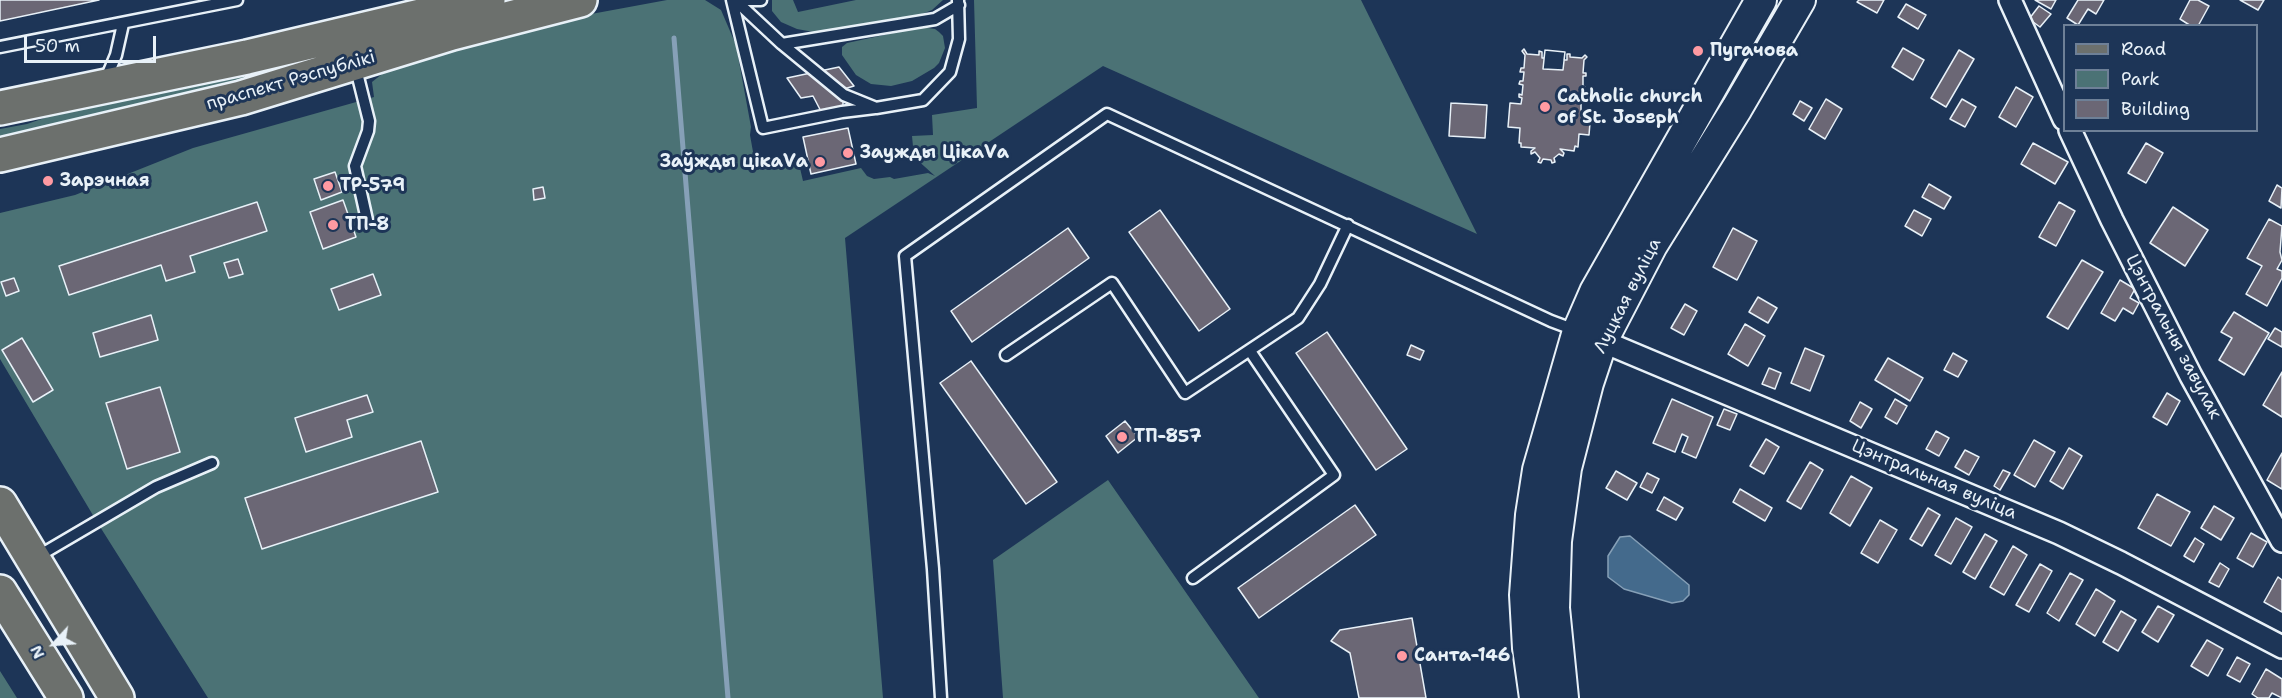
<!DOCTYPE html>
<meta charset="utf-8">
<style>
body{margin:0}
#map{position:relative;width:2282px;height:698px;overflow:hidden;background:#1d3557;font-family:"Shantell Sans",sans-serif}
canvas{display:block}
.legend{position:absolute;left:2063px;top:24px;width:195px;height:108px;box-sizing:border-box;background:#1d3557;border:2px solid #6e8097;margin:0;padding:8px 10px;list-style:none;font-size:18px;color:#e8f1f8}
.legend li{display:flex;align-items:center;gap:12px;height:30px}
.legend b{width:30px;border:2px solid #6e8097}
.north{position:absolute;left:24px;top:614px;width:60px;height:60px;-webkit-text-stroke:4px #1d3557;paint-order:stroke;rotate:244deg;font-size:16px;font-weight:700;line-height:24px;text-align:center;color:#e8f1f8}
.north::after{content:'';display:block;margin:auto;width:21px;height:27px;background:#e8f1f8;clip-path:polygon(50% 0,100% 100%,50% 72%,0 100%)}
.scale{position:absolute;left:24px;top:36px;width:132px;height:27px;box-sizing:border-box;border:3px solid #e8f1f8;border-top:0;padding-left:8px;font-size:18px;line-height:21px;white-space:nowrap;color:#e8f1f8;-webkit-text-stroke:4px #1d3557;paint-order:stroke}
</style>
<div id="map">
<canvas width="2282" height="698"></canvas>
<ul class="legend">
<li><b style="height:8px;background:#6c706d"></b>Road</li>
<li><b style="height:16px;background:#4b7275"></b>Park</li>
<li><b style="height:16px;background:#6b6775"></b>Building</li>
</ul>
<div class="north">N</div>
<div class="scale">50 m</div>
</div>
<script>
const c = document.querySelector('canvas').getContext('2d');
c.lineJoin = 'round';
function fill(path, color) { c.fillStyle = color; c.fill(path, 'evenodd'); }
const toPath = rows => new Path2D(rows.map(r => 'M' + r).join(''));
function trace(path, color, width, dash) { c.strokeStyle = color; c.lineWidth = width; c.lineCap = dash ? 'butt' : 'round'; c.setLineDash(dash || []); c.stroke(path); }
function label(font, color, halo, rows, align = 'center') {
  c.font = font + ' "Shantell Sans",sans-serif'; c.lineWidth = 6; c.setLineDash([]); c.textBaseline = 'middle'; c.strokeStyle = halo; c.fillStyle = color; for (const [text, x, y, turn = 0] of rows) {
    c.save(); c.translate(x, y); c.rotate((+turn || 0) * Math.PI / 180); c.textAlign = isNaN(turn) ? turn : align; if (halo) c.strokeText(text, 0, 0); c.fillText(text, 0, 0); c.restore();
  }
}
const green = toPath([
 [667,0,705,0,721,10,736,45,751,127,750,135,755,163,797,155,803,181,861,168,867,176,874,179,890,177,894,179,928,173,935,176,914,157,912,136,933,135,932,115,977,108,974,0,1361,0,1477,234,1103,66,845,238,883,698,208,698,97,522,0,359,0,213,75,195,193,148,374,97,372,82,382,74,510,29],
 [772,0,793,0,798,12,856,0,943,0,932,10,917,16,819,33,797,29,781,22,772,11],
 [921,27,935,29,939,32,943,36,945,48,939,63,934,68,912,81,891,86,871,84,856,75,842,55,842,47,847,43],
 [387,32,263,80,0,139,0,129,27,124,114,94],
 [1108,480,1259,698,1003,698,993,560],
 [0,671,17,698,0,698]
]);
const water = toPath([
 [1630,536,1689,585,1689,595,1683,601,1672,603,1624,589,1608,577,1608,556,1620,537,1630,536]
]);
const stream = toPath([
 [674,38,728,698]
]);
const building = toPath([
 [0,0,99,0,0,21,0,0],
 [1859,0,1884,0,1877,13,1857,2,1859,0],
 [2035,0,2056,0,2051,9,2035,0],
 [2078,0,2104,0,2096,14,2088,9,2078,25,2067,18,2078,0],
 [2190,0,2198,0,2209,6,2198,26,2191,26,2180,19,2190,0],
 [2240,0,2264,0,2258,10,2240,0],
 [1906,4,1926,15,1918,29,1898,17,1906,4],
 [2039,6,2051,14,2040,27,2029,19,2039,6],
 [1903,48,1924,60,1913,80,1892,67,1903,48],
 [1524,49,1527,54,1539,55,1539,51,1542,52,1542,58,1544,58,1545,50,1565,52,1564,60,1567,60,1567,54,1570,54,1570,57,1582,58,1585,55,1587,57,1584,60,1583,73,1586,73,1586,76,1583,76,1583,86,1585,87,1585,90,1582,89,1582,100,1584,101,1584,103,1581,103,1581,110,1591,111,1589,135,1579,134,1578,147,1575,146,1574,151,1560,149,1564,153,1563,156,1559,154,1554,158,1555,162,1552,163,1551,160,1543,159,1541,163,1538,162,1540,158,1535,152,1531,154,1531,151,1535,148,1521,147,1521,143,1519,143,1520,128,1508,127,1510,103,1521,104,1522,98,1519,97,1519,94,1522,95,1523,85,1519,84,1520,81,1523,81,1524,72,1520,72,1521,68,1524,68,1525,55,1522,51,1524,49],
 [1545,50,1565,52,1563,70,1543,69,1545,50],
 [1959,50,1974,59,1946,107,1931,98,1959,50],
 [839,67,854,86,844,89,842,118,826,121,813,96,801,98,787,78,839,67],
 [2016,87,2033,97,2016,127,1999,117,2016,87],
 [1826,99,1842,109,1825,139,1809,129,1826,99],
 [1962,99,1976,107,1965,127,1950,119,1962,99],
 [1800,101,1812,108,1804,121,1793,114,1800,101],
 [1451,103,1487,105,1485,138,1449,136,1451,103],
 [848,128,856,164,811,174,803,137,848,128],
 [2033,143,2068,162,2055,184,2021,164,2033,143],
 [2146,143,2163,153,2146,183,2128,173,2146,143],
 [335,172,342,192,321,200,314,179,335,172],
 [1929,184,1951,197,1944,209,1922,197,1929,184],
 [2277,185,2282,188,2281,208,2269,201,2277,185],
 [543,187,545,198,534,200,533,189,543,187],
 [343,200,356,237,323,249,310,212,343,200],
 [257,202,267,231,190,256,195,272,166,281,161,265,69,295,59,266,257,202],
 [2059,202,2075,211,2056,246,2039,237,2059,202],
 [2173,207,2208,230,2185,266,2150,243,2173,207],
 [1160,210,1230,309,1199,331,1129,232,1160,210],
 [1914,210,1931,219,1922,236,1905,226,1914,210],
 [2269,219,2282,226,2280,252,2282,260,2277,269,2282,271,2282,278,2267,306,2246,294,2262,266,2247,258,2269,219],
 [1068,228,1089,258,972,342,951,311,1068,228],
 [1733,228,1757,241,1737,280,1713,267,1733,228],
 [238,259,243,274,229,278,224,263,238,259],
 [2082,260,2103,272,2068,329,2047,317,2082,260],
 [373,274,381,295,339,310,331,289,373,274],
 [14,278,19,291,6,296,1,282,14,278],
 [2120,280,2135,289,2130,298,2139,303,2133,314,2123,308,2115,321,2101,313,2120,280],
 [1758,297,1777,308,1768,323,1749,312,1758,297],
 [1685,304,1697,311,1684,335,1671,328,1685,304],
 [2234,312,2269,333,2244,375,2219,360,2232,338,2221,332,2234,312],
 [151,315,158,340,100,357,93,333,151,315],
 [1745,324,1765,336,1748,366,1728,354,1745,324],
 [2275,328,2282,332,2282,347,2268,339,2275,328],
 [1327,332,1407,449,1376,470,1296,353,1327,332],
 [22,338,53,390,33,402,2,350,22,338],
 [1411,345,1424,351,1420,360,1407,355,1411,345],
 [1805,348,1824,356,1810,391,1791,383,1805,348],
 [1953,353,1967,361,1958,377,1944,370,1953,353],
 [1888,358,1923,378,1910,401,1875,380,1888,358],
 [971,361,1057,482,1026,504,940,383,971,361],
 [1769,368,1781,373,1775,389,1762,384,1769,368],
 [2282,372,2282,417,2263,405,2282,372],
 [160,387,180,452,127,469,106,403,160,387],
 [2167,393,2180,401,2167,425,2153,417,2167,393],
 [367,395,373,412,347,420,352,437,306,452,295,418,367,395],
 [1672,399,1713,417,1696,458,1682,452,1688,437,1682,434,1675,452,1653,443,1672,399],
 [1895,399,1907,406,1897,424,1885,417,1895,399],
 [1860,402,1872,409,1861,428,1850,421,1860,402],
 [1724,409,1737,414,1730,430,1717,425,1724,409],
 [1125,421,1138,437,1118,453,1106,436,1125,421],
 [1936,431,1949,438,1939,456,1926,449,1936,431],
 [1766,439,1779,447,1764,474,1750,466,1766,439],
 [2034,440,2055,452,2035,487,2014,475,2034,440],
 [421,441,438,492,262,549,245,498,421,441],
 [2069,448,2082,456,2063,489,2050,481,2069,448],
 [1965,450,1979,457,1969,475,1955,467,1965,450],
 [2282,453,2282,489,2267,480,2282,453],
 [1810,462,1823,470,1801,509,1787,501,1810,462],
 [2003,470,2010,473,2000,490,1994,486,2003,470],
 [1616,471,1637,483,1627,500,1606,488,1616,471],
 [1647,473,1659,479,1652,493,1640,487,1647,473],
 [1851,476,1872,488,1850,526,1830,513,1851,476],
 [1740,489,1772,508,1765,521,1733,502,1740,489],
 [2157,494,2190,512,2171,546,2138,528,2157,494],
 [1664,497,1683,508,1676,520,1657,510,1664,497],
 [1355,505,1376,535,1259,618,1238,588,1355,505],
 [2214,506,2234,518,2221,540,2201,528,2214,506],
 [1928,508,1940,515,1922,546,1910,539,1928,508],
 [1956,518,1972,527,1951,564,1935,555,1956,518],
 [1880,520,1897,530,1878,563,1861,553,1880,520],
 [2251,533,2267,542,2253,567,2237,558,2251,533],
 [1985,534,1997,541,1975,579,1963,572,1985,534],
 [2195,538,2204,544,2194,562,2184,556,2195,538],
 [2013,546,2027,555,2004,595,1990,587,2013,546],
 [2220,563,2229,569,2219,587,2209,582,2220,563],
 [2040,564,2052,571,2029,612,2016,605,2040,564],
 [2070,573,2083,580,2059,621,2047,613,2070,573],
 [2278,577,2282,580,2282,612,2264,602,2278,577],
 [2096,589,2115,601,2095,636,2076,624,2096,589],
 [2158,606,2174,615,2158,642,2142,632,2158,606],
 [2121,611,2136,620,2118,651,2103,642,2121,611],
 [1412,618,1426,698,1359,698,1350,653,1331,641,1340,630,1412,618],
 [2207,640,2223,649,2208,676,2191,666,2207,640],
 [2237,657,2250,664,2240,682,2227,675,2237,657],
 [2266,669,2282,679,2282,698,2272,693,2269,698,2258,698,2252,694,2266,669]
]);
const lane = toPath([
 [732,0,763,128,842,112,875,108],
 [735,0,782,44,844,95,876,108,923,100,950,72,959,39,958,0],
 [742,0,761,0],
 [782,44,935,19,959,5],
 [0,47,237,0],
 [355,65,369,121,368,131,355,166,367,220],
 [105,81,116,55,123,24],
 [1006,355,1112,283,1185,393,1298,318,1320,284,1348,225],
 [35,558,156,487,212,463],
 [1193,578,1334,475,1250,351],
 [941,698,933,569,905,256,1107,114,1551,321,1575,330]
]);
const street = toPath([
 [2010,0,2064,119],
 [2070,130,2112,220,2191,376,2282,541],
 [1590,336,2059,533,2121,563,2282,647]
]);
const secondary = toPath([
 [1535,698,1528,648,1525,595,1531,515,1538,470,1578,331,1595,292,1761,0],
 [1563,698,1554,608,1556,541,1566,468,1588,383,1602,341,1652,245,1737,108,1800,0]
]);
const primary = toPath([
 [0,108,247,57,488,0],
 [0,155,241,98,452,33,580,0]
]);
const highway = toPath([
 [0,504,117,698],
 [0,592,66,698]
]);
const markers = [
 [1698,51,6,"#ff9aa2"],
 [1545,107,6,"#ff9aa2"],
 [848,153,6,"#ff9aa2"],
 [820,162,6,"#ff9aa2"],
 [48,181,6,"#ff9aa2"],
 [328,186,6,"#ff9aa2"],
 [333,225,6,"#ff9aa2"],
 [1122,437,6,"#ff9aa2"],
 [1402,656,6,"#ff9aa2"]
];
const poiNames = [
 ["Пугачова",1710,51],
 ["Catholic church",1557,97],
 ["of St. Joseph",1557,118],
 ["Заужды ЦікаVа",860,153],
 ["Заўжды цікаVа",808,162,"right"],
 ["Зарэчная",60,181],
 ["ТР-579",340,186],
 ["ТП-8",345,225],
 ["ТП-857",1134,437],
 ["Санта-146",1414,656]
];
const streetNames = [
 ["праспект Рэспублікі",291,81,-16],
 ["Луцкая вуліца",1628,296,-63],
 ["Цэнтральны завулак",2173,337,62],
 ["Цэнтральная вуліца",1934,480,23]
];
fill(green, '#4b7275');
fill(water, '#446a8c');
trace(water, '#86a0b7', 1.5);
trace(stream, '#86a0b7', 5);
fill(building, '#6b6775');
trace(building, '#e8f1f8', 1.5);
trace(lane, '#e8f1f8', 15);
trace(street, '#e8f1f8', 26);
trace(secondary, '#e8f1f8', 34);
trace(primary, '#e8f1f8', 38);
trace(highway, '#e8f1f8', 38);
trace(lane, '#1d3557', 10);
trace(street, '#1d3557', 21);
trace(secondary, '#1d3557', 30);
trace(primary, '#6c706d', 33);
trace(highway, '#6c706d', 33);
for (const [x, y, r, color] of markers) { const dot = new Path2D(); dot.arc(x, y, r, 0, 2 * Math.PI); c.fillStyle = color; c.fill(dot); trace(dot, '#1d3557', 2); }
label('bold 18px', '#e8f1f8', '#1d3557', poiNames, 'left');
label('18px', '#e8f1f8', '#1d3557', streetNames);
</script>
